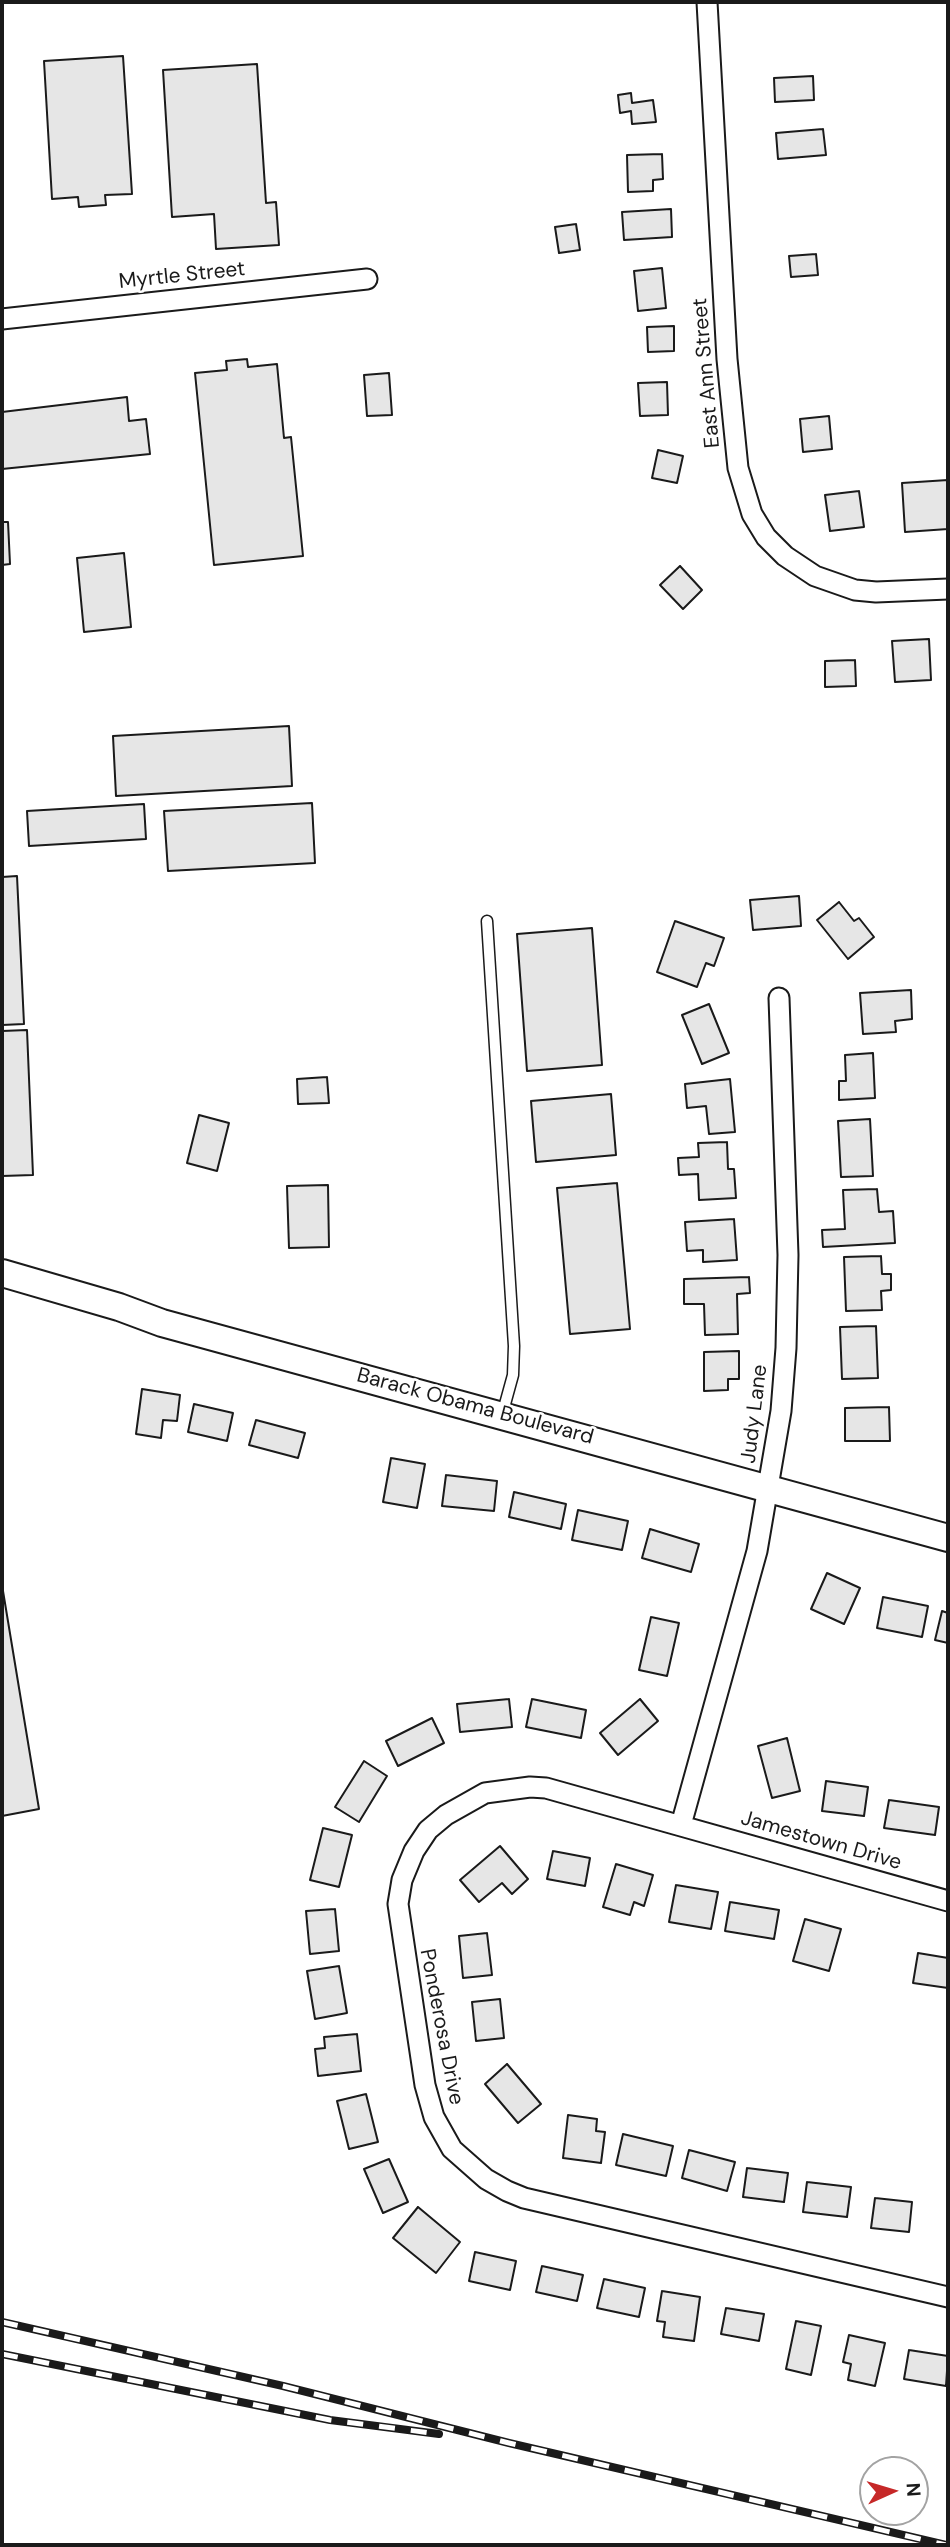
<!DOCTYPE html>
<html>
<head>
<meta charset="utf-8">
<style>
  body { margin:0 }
  #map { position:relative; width:950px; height:2547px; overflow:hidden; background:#fff; font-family:"DM Sans",sans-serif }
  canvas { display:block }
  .frame { position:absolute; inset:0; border:4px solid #1a1a1a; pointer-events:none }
  .north { position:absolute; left:859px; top:2456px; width:70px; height:70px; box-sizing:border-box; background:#fff; border:2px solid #a3a3a3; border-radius:50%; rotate:86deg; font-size:19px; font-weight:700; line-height:28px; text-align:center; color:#1a1a1a }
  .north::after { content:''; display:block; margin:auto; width:24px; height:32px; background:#c62828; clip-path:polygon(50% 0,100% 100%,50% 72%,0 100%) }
</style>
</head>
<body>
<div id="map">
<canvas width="950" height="2547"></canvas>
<div class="frame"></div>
<div class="north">N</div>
</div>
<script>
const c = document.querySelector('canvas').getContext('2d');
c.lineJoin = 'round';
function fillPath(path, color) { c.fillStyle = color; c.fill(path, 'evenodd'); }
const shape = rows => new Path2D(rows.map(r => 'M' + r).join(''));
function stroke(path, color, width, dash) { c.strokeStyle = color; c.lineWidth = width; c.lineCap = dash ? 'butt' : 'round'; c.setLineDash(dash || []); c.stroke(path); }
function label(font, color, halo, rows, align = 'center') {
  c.font = font + ' "DM Sans",sans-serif'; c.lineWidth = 5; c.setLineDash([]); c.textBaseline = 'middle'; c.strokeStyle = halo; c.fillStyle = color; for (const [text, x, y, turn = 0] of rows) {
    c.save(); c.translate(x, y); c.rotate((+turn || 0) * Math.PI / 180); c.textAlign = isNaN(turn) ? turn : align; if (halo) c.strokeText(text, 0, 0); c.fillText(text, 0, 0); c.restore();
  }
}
const building = shape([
  [123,56,132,194,105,195,106,205,79,207,78,197,52,199,44,61,123,56],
  [257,64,266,203,276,202,279,245,216,249,214,214,172,217,163,70,257,64],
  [813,76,814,100,775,102,774,78,813,76],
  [631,93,632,103,653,100,656,122,632,124,631,111,620,113,618,95,631,93],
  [823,129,826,155,778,159,776,133,823,129],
  [662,154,663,179,653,180,653,191,628,192,627,155,662,154],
  [671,209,672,237,624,240,622,212,671,209],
  [576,224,580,250,559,253,555,227,576,224],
  [816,254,818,275,791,277,789,256,816,254],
  [662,268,666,308,638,311,634,271,662,268],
  [674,326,674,351,648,352,647,327,674,326],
  [247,359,248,367,277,364,284,438,291,437,303,556,214,565,195,373,227,370,226,361,247,359],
  [389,373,392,415,367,416,364,375,389,373],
  [667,382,668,415,640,416,638,383,667,382],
  [127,397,129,421,146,419,150,454,2,469,2,412,127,397],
  [829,416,832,449,803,452,800,419,829,416],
  [658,450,683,456,677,483,652,478,658,450],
  [948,480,948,529,905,532,902,483,948,480],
  [859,491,864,527,830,531,825,495,859,491],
  [2,522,8,522,10,564,2,565,2,522],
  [124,553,131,627,84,632,77,558,124,553],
  [680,566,702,590,683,609,660,585,680,566],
  [929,639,931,680,895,682,892,641,929,639],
  [855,660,856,686,825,687,825,661,855,660],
  [289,726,292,786,116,796,113,736,289,726],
  [312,803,315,863,168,871,164,811,312,803],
  [144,804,146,839,29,846,27,811,144,804],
  [17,876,24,1024,2,1025,2,877,17,876],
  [799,896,801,926,753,930,750,900,799,896],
  [839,902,854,921,859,918,874,937,848,959,817,920,839,902],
  [675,921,724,938,714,966,706,963,697,987,657,972,675,921],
  [592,928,602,1065,527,1071,517,934,592,928],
  [911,990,912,1019,895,1021,896,1032,863,1034,860,993,911,990],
  [709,1004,729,1053,702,1064,682,1015,709,1004],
  [27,1030,33,1175,2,1176,2,1031,27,1030],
  [873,1053,875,1098,839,1100,839,1081,846,1081,845,1055,873,1053],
  [327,1077,329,1103,298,1104,297,1079,327,1077],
  [730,1079,735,1132,709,1134,706,1106,687,1108,685,1084,730,1079],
  [611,1094,616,1155,536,1162,531,1101,611,1094],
  [199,1115,229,1123,217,1171,187,1163,199,1115],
  [870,1119,873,1176,841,1177,838,1121,870,1119],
  [727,1142,728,1169,734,1169,736,1198,699,1200,698,1174,679,1175,678,1158,699,1157,698,1143,727,1142],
  [617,1183,630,1329,570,1334,557,1188,617,1183],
  [328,1185,329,1247,289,1248,287,1186,328,1185],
  [877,1189,879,1212,893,1211,895,1243,823,1247,822,1230,845,1229,843,1190,877,1189],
  [734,1219,737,1260,703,1262,703,1250,687,1251,685,1222,734,1219],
  [881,1256,882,1274,891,1274,891,1290,881,1291,882,1310,846,1311,844,1257,881,1256],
  [749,1277,750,1293,737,1294,738,1334,705,1335,704,1304,684,1304,684,1279,749,1277],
  [876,1326,878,1378,842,1379,840,1327,876,1326],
  [739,1351,739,1379,728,1379,728,1390,704,1391,704,1352,739,1351],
  [142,1389,180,1395,177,1421,163,1420,161,1438,136,1434,142,1389],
  [194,1404,233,1413,227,1441,188,1432,194,1404],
  [889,1407,890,1441,845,1441,845,1408,889,1407],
  [256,1420,305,1433,298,1458,249,1445,256,1420],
  [391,1458,425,1464,417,1508,383,1502,391,1458],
  [446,1475,497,1481,494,1511,442,1506,446,1475],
  [514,1492,566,1504,561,1529,509,1517,514,1492],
  [578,1510,628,1521,622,1550,572,1540,578,1510],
  [650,1529,699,1544,691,1572,642,1558,650,1529],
  [827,1573,860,1588,844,1624,811,1609,827,1573],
  [2,1585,39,1809,2,1816,2,1585],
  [883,1597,928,1606,922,1637,877,1628,883,1597],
  [942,1611,948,1613,948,1643,935,1640,942,1611],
  [651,1617,679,1623,667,1676,639,1670,651,1617],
  [509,1699,512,1727,460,1732,457,1704,509,1699],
  [532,1699,586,1710,581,1738,526,1727,532,1699],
  [640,1699,658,1721,618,1755,600,1733,640,1699],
  [432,1718,444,1743,398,1766,386,1741,432,1718],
  [787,1738,800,1791,772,1798,758,1746,787,1738],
  [364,1761,387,1776,359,1822,335,1807,364,1761],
  [826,1781,868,1787,864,1816,822,1811,826,1781],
  [889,1800,939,1807,935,1835,884,1828,889,1800],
  [323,1828,352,1835,339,1887,310,1880,323,1828],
  [500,1846,528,1879,512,1894,502,1883,479,1902,460,1880,500,1846],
  [553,1851,590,1858,585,1886,547,1879,553,1851],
  [616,1864,653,1875,644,1906,634,1902,630,1915,603,1907,616,1864],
  [676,1885,718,1892,711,1929,669,1922,676,1885],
  [730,1902,779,1910,774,1939,725,1931,730,1902],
  [335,1909,339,1951,310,1954,306,1911,335,1909],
  [805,1919,841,1929,829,1971,793,1961,805,1919],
  [487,1933,492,1975,463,1978,459,1936,487,1933],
  [918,1953,948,1958,948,1988,913,1983,918,1953],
  [339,1966,347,2013,315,2019,307,1971,339,1966],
  [500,1999,504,2038,476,2041,472,2002,500,1999],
  [357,2034,361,2071,318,2076,315,2049,325,2048,324,2037,357,2034],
  [507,2064,541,2104,518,2123,485,2084,507,2064],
  [366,2094,378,2142,349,2149,337,2101,366,2094],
  [568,2115,597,2119,596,2131,605,2132,601,2163,563,2158,568,2115],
  [623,2134,673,2146,666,2176,616,2165,623,2134],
  [689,2150,735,2162,727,2191,682,2178,689,2150],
  [389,2159,408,2202,383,2213,364,2169,389,2159],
  [747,2168,788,2173,784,2202,743,2197,747,2168],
  [807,2182,851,2187,847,2217,803,2212,807,2182],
  [875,2198,912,2202,909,2232,871,2228,875,2198],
  [418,2207,460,2242,436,2273,393,2238,418,2207],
  [475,2252,516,2261,510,2290,469,2281,475,2252],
  [542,2266,583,2275,577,2301,536,2292,542,2266],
  [604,2279,645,2288,639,2317,597,2308,604,2279],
  [662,2291,700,2297,694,2341,663,2337,665,2322,657,2321,662,2291],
  [726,2308,764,2314,759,2341,721,2334,726,2308],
  [796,2321,821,2326,811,2375,786,2369,796,2321],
  [849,2335,885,2343,875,2386,848,2380,851,2364,843,2362,849,2335],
  [909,2350,948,2356,946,2386,904,2379,909,2350]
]);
fillPath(building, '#e6e6e6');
stroke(building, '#1a1a1a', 2);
const lane = shape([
  [487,921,514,1346,513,1375,502,1415]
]);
const street = shape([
  [707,2,727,359,738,468,752,514,766,537,785,556,815,576,855,590,876,592,948,589],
  [2,319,367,279],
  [681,1825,757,1551,781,1411,786,1348,788,1255,779,998],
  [948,1901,546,1788,530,1787,485,1793,446,1815,428,1830,414,1851,402,1880,398,1904,425,2085,434,2117,452,2149,486,2179,507,2191,524,2198,948,2297]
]);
const secondary = shape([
  [2,1273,119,1307,162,1323,948,1538]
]);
stroke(lane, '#1a1a1a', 13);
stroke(street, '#1a1a1a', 23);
stroke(secondary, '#1a1a1a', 30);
stroke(lane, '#fff', 10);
stroke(street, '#fff', 19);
stroke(secondary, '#fff', 26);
const rail = shape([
  [2,2322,283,2386,509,2443,946,2545],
  [2,2354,330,2420,439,2434]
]);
stroke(rail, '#1a1a1a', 8);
stroke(rail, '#fff', 5, [16]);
label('21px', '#1a1a1a', '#fff', [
  ["Myrtle Street",182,276,-6],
  ["East Ann Street",707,373,-95],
  ["Barack Obama Boulevard",475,1407,15],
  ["Judy Lane",755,1414,-83],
  ["Jamestown Drive",821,1841,16],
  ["Ponderosa Drive",441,2027,79]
]);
</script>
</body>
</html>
